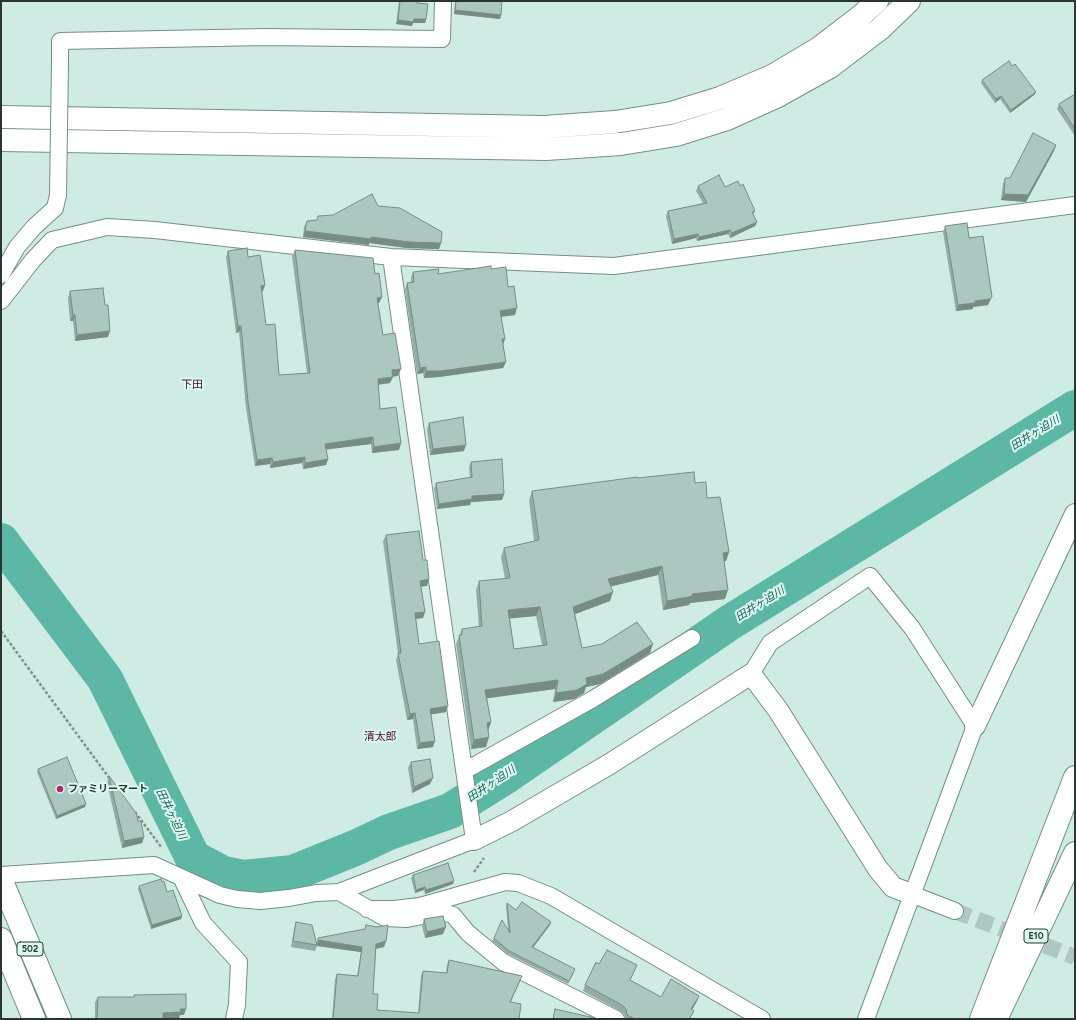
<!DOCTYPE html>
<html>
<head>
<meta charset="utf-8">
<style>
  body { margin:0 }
  #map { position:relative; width:1076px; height:1020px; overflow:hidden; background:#ceece4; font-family:Figtree,sans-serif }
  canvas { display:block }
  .frame { position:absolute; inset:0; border:2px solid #2b3633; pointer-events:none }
</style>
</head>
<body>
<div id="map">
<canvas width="1076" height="1020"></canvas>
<div class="frame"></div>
</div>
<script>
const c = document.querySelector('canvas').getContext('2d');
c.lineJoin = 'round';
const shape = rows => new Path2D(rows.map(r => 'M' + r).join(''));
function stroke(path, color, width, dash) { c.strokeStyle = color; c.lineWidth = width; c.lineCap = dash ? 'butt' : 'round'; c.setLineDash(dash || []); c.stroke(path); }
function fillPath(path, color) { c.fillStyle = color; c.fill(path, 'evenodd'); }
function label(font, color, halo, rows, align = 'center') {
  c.font = font + ' Figtree,"Noto Sans JP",sans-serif'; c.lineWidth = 4; c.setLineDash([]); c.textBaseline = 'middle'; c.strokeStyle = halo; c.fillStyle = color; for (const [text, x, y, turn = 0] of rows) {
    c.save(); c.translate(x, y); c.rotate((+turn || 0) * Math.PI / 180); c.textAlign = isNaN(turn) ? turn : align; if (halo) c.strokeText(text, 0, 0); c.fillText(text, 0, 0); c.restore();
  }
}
stroke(shape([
  [1,541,105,679,193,858,223,874,244,878,293,873,355,848,389,832,450,811,506,776,729,623,1075,408]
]), '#5cb8a4', 36);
stroke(shape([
  [955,911,1075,957]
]), '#adc8c1', 16, [16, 8]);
const minor = shape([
  [60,62,60,41,265,37,442,39,443,1],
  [1,275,17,247,34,227,55,208,58,195],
  [1,301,33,260,52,240,107,227,155,230,391,257,614,266,1075,205],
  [751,674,770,643,870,576,912,628,975,726,866,1019],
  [466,770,593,699,692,638],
  [1,875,154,865,220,895,237,899,260,901,289,898,316,893,339,892,474,840,391,257],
  [181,877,203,923,239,962,237,1005,234,1019],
  [339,892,385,918,407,919,443,912,453,915,468,933,503,962,616,1019],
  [911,894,955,911],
  [367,909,394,909,420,906,505,882,518,883,551,896,762,1019]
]);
const tertiary = shape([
  [975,726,1075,514],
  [474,840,512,821,608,765,751,674,778,710,878,869,893,887,911,894]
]);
const trunk = shape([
  [1,879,60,1019],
  [1,939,34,1019]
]);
const motorway = shape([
  [1,117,544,127,615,122,671,113,720,98,772,76,819,48,862,15,877,1],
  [1,140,546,149,621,144,676,135,727,119,778,96,830,67,880,29,909,1],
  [981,1019,1075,777],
  [996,1019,1075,853]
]);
stroke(minor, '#738f88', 18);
stroke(tertiary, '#738f88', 22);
stroke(trunk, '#738f88', 24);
stroke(motorway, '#738f88', 24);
stroke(shape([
  [1,631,110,779],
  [135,812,162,848],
  [474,872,484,858]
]), '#7e928d', 2.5, [3, 2]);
stroke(minor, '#fff', 16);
stroke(tertiary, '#fff', 20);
stroke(trunk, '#fff', 22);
stroke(motorway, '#fff', 22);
const minorBridge = shape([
  [58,195,60,62]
]);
stroke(minorBridge, '#738f88', 18, []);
stroke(minorBridge, '#fff', 16);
fillPath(shape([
  [399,1,417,1,417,3,426,19,425,23,413,23,412,26,396,24],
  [455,1,502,1,501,15,500,19,454,14],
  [1012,66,1036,92,1034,95,1010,113,1000,99,995,103,981,83,982,80],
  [1075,94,1075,136,1057,109,1059,104],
  [1056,145,1054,151,1026,202,1001,200,1003,184,1005,178,1010,178],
  [698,186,725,187,740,186,755,211,753,215,757,222,755,226,730,238,728,234,697,241,696,238,672,244,666,216,668,211,703,203,696,191],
  [378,206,441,243,439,249,407,248,369,243,369,245,303,237,304,227,307,221,317,220,333,215],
  [945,226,969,238,989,303,988,305,973,307,973,309,956,311,943,232],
  [295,250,375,274,382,297,379,303,378,303,383,335,398,376,393,376,390,383,378,385,380,409,401,443,399,450,372,453,371,444,326,449,328,459,326,465,303,469,302,463,270,468,270,464,255,466,246,408,239,332,236,333,226,257,228,251,248,257,265,285,263,291,261,292,266,325,279,375,307,373,292,256],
  [491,269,508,287,515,315,501,317,503,345,506,362,503,368,439,377,424,378,423,373,417,374,405,289,407,283,411,282,411,278,413,272,438,274],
  [70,291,105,305,108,337,75,341,73,321,70,321,68,298],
  [429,423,464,451,430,455,427,429],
  [471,462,504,494,502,500,471,502,470,505,437,509,434,489,436,483,470,478,469,467],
  [637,478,695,483,707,498,729,552,726,561,724,561,725,599,690,603,689,605,663,610,658,575,611,586,610,601,575,614,582,648,650,653,600,684,586,687,584,693,574,699,553,702,555,689,487,698,491,722,488,731,486,747,471,749,456,644,462,629,479,627,476,590,479,581,505,579,501,557,504,548,534,541,529,500,532,491],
  [536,616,542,645,514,649,510,618],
  [386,535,423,560,429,579,427,586,421,586,425,612,423,618,416,619,419,644,446,712,431,714,433,747,417,749,413,719,407,720,396,660,398,654,383,541],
  [411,762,430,784,412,793,408,768],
  [38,769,85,807,56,819,37,772],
  [109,776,138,821,144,837,142,843,122,848,107,783],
  [413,875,454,881,453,884,425,894,424,890,415,893,411,878],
  [162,882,182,916,181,919,151,929,138,889,139,886],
  [507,903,516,910,551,922,550,925,533,948,574,972,568,984,508,954,492,941,494,938,508,930,506,906],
  [424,919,443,934,425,938,422,926],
  [296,922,317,943,318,938,365,929,366,925,386,941,384,947,376,949,373,994,377,1010,418,1013,421,976,423,971,446,973,447,965,449,960,522,976,511,1002,519,1019,332,1019,335,979,337,974,357,976,361,952,317,946,315,951,291,947,294,929],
  [599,964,635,970,630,980,661,997,697,1001,692,1010,694,1011,690,1019,625,1019,624,1014,620,1011,583,991,585,985],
  [134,995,184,1015,180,1015,179,1018,163,1018,163,1019,95,1019,95,1002,98,997,134,997]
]), '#93aca5');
fillPath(shape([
  [455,10,501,15,500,19,454,14],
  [414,19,426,19,425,23,413,23,412,26,396,24,398,20],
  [1036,92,1034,95,1010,113,1011,110],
  [1001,96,1000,99,995,103,996,99],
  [1056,145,1054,151,1026,202,1001,200,1004,194],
  [757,222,755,226,730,238,732,233],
  [730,230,728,234,697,241,699,237],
  [305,231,441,243,439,249,407,248,369,243,369,245,303,237],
  [698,234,696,238,672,244,674,239],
  [265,285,263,291,258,292,261,286],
  [382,297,379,303,374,304,377,298],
  [992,297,988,305,973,307,973,309,956,311,958,305],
  [517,308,515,315,498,317,500,311],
  [73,315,75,315,73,321,70,321],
  [238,326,241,326,239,332,236,333],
  [110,331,108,337,75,341,77,335],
  [502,339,505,339,503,345],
  [506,362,503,368,439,377,424,378,426,371],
  [426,367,423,373,417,374,420,368],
  [401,369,398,376,390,377,392,370],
  [393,377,390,383,375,385,378,379],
  [373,437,371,444,323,450,325,444],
  [401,443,399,450,372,453,374,447],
  [466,445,464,451,430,455,433,449],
  [305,457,302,463,270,468,273,462],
  [272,458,270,464,255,466,257,460],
  [328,459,326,465,303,469,305,463],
  [504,494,502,500,471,502,470,505,437,509,439,504,472,496],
  [729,552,726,561,720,562,723,553],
  [662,566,658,575,605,588,608,579],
  [429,579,427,586,418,587,420,581],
  [728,590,725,599,690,603,689,605,663,610,667,601,692,594],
  [613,592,610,601,570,616,573,607],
  [540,607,536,616,505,619,508,610],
  [425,612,423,618,413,619,415,613],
  [653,644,650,653,600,684,586,687,584,693,574,699,553,702,556,693,586,678],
  [558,680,555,689,482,699,485,690],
  [448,706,446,712,428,715,430,709],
  [415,713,413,719,407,720,410,714],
  [491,722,488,731,487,723],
  [489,737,486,747,471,749,474,740],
  [435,741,433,747,417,749,420,743],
  [433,778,430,784,412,793,414,787],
  [86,804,85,807,56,819,57,816],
  [144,837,142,843,122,848,124,841],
  [454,881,453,884,425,894,426,890],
  [425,887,424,890,415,893,416,890],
  [182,916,181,919,151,929,152,925],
  [551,922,550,925,531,950,532,947],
  [446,927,443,934,425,938,427,932],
  [318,940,362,947,361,952,317,946],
  [386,941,384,947,374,949,376,944],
  [699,996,697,1001,689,1015,691,1009],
  [180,1009,186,1009,184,1015,180,1015,179,1018,161,1018,163,1013]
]), '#788c86');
const building = shape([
  [400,1,417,1,417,3,428,4,426,19,414,19,413,22,398,20,400,1],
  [456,1,502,1,501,15,455,10,456,1],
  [1009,61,1012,66,1015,64,1036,92,1011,110,1001,96,996,99,982,80,1009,61],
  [1075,94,1075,129,1059,104,1075,94],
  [1033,133,1056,145,1028,195,1004,194,1005,178,1010,178,1033,133],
  [719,175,725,187,738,181,740,186,743,184,755,211,752,212,757,222,732,233,730,230,699,237,698,234,674,239,668,211,707,203,698,186,719,175],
  [372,194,378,206,400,208,442,232,441,243,409,242,371,237,371,239,305,231,307,221,317,220,318,216,333,215,372,194],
  [967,223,969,238,983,236,992,297,990,299,975,301,975,303,958,305,945,226,967,223],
  [247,248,248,257,260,255,265,285,261,286,266,325,275,324,279,375,310,373,295,250,373,258,375,274,379,273,382,297,377,298,383,335,395,333,401,369,392,370,393,377,378,379,380,409,396,407,401,443,374,447,373,437,325,444,328,459,305,463,305,457,273,462,272,458,257,460,248,402,241,326,238,326,228,251,247,248],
  [491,266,491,269,506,267,508,287,514,286,517,308,500,311,505,339,502,339,506,362,441,371,426,371,426,367,420,368,407,283,414,282,413,272,439,269,438,274,491,266],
  [103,288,105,305,108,305,110,331,77,335,75,315,73,315,70,291,103,288],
  [463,417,466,445,433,449,429,423,463,417],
  [502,459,504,494,472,496,472,499,439,504,436,483,472,477,471,462,502,459],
  [694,472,695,483,706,482,707,498,720,497,729,552,723,553,728,590,692,594,693,596,667,601,662,566,608,579,613,592,573,607,582,648,602,644,637,622,653,644,603,674,586,678,587,684,577,690,556,693,558,680,485,690,491,722,487,723,489,737,474,740,459,635,462,635,462,629,482,626,479,581,510,578,504,548,539,540,532,491,637,477,637,478,694,472],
  [540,607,547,645,514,649,508,610,540,607],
  [419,531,423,560,427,560,429,579,420,581,425,612,415,613,419,644,439,641,448,706,430,709,435,741,420,743,415,713,410,714,398,653,401,653,386,535,419,531],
  [67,757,86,804,57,816,38,769,67,757],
  [430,759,433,778,414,787,411,762,430,759],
  [109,776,136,813,138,821,141,821,144,837,124,841,109,776],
  [448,863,454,881,426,890,425,887,416,890,413,875,448,863],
  [161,879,162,882,164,881,167,892,173,890,182,916,152,925,139,886,161,879],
  [522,902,551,922,532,947,575,969,569,981,509,951,494,938,502,920,510,933,507,903,516,910,522,902],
  [443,916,446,927,427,932,424,919,443,916],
  [296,922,312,925,317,945,293,941,296,922],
  [366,925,377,927,388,925,386,941,376,944,373,994,378,994,377,1010,419,1013,423,971,447,973,449,960,522,976,510,1002,521,1004,519,1019,333,1019,337,974,358,976,362,947,318,940,318,938,365,929,366,925],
  [607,950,637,965,630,980,661,997,671,979,699,996,691,1009,694,1011,689,1019,635,1019,627,1015,626,1009,622,1005,585,985,596,962,599,964,607,950],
  [186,994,186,1009,180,1009,181,1012,163,1013,163,1019,97,1019,98,997,134,997,134,995,186,994],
  [555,1009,599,1019,553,1019,555,1009]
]);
fillPath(building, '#abc8c0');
stroke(building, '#788c86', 1);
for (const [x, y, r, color] of [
  [60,789,4,"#b22868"]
]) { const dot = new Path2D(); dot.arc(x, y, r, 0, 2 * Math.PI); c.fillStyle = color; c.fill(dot); stroke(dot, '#dbf9f1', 1.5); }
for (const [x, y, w] of [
  [1036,936,24],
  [30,949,26]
]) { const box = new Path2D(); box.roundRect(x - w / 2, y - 7, w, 14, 3); c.fillStyle = '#dbf9f1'; c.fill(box); stroke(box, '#2b3633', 1); }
label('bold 9px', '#2b3633', null, [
  ["E10",1036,936],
  ["502",30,949]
]);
label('bold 10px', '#2b3633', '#dbf9f1', [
  ["ファミリーマート",68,789]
], 'left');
label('11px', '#4f0d2b', '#dbf9f1', [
  ["下田",192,385],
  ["清太郎",380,737]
]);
label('italic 11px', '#176154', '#dbf9f1', [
  ["田井ヶ迫川",1035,433,-32],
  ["田井ヶ迫川",760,604,-32],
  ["田井ヶ迫川",491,784,-34],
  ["田井ヶ迫川",171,814,64]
]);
</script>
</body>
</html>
